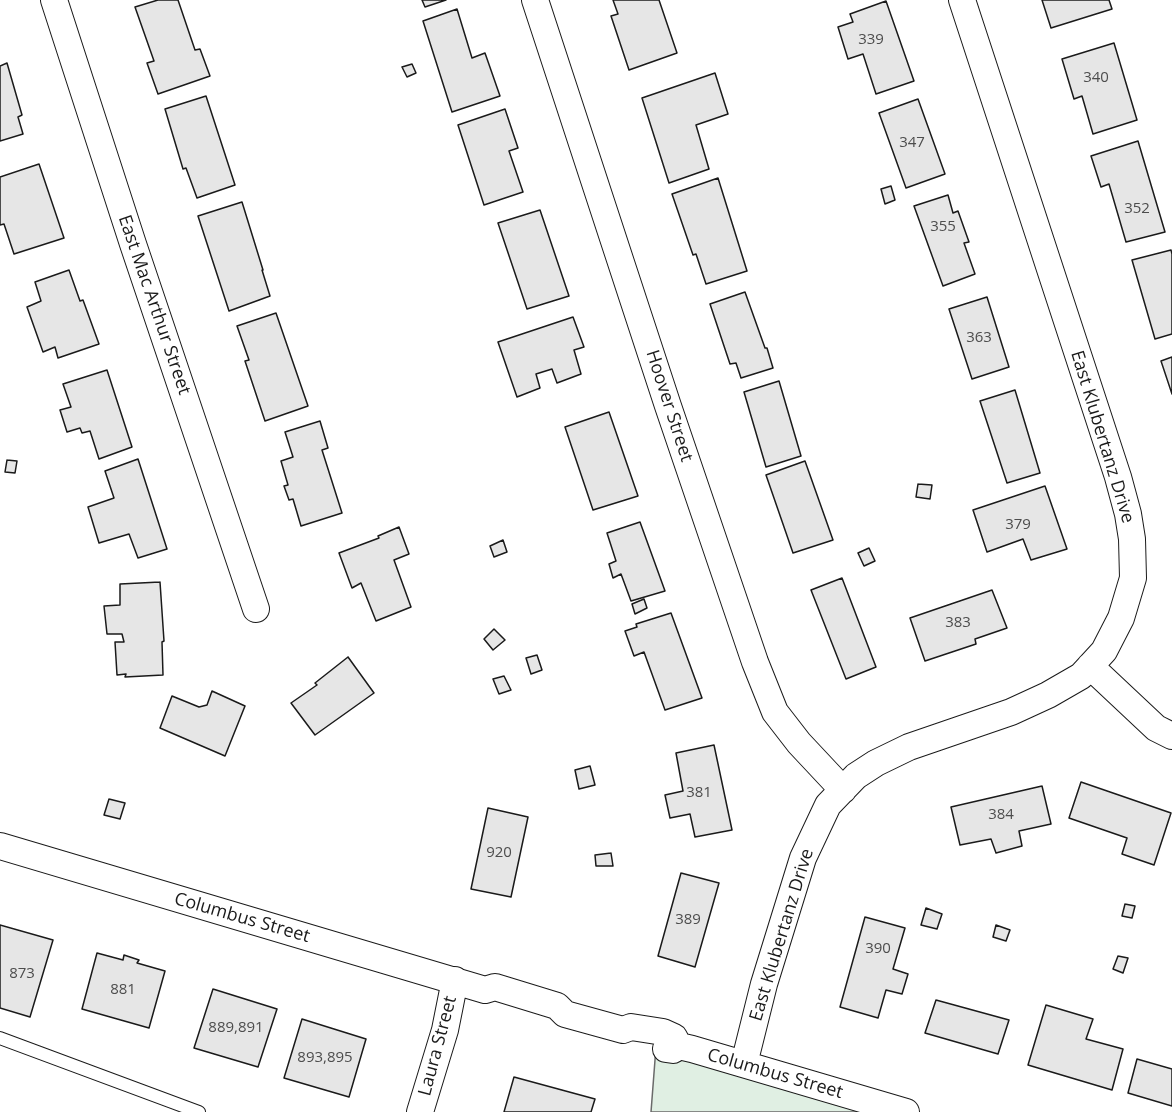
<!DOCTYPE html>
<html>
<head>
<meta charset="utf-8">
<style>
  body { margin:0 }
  canvas { display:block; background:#fff }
</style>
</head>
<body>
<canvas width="1172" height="1112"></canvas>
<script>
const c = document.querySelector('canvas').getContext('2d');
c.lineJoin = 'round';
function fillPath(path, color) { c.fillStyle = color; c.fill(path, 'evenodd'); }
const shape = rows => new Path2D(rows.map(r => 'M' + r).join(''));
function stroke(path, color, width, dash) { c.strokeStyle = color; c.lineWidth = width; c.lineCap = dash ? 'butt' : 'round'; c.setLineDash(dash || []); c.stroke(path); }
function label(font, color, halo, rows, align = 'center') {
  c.font = font + ' "Open Sans",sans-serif'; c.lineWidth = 4.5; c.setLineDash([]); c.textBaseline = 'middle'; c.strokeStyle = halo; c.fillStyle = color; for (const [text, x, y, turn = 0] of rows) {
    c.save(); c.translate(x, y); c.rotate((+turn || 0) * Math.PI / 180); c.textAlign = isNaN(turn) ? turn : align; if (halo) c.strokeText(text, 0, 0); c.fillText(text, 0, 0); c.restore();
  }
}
const green = shape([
  [656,1047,906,1112,651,1112,656,1047]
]);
fillPath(green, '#e0efe3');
stroke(green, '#6a6a6a', 1.5);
const building = shape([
  [158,0,178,0,195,50,200,49,210,76,158,94,147,63,154,61,135,7,158,0],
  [422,0,446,0,425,7,422,0],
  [613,0,659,0,677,53,629,70,611,16,618,14,613,0],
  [1042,0,1109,0,1112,9,1051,28,1042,0],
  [886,1,914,81,876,94,863,54,848,59,838,27,853,22,850,14,886,1],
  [457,9,472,58,485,53,500,96,452,112,423,21,457,9],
  [1114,43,1137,120,1093,134,1082,96,1074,99,1062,59,1114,43],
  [7,63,22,115,18,117,23,134,0,141,0,66,7,63],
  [412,64,416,73,407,77,402,67,412,64],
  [715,73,728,114,696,125,709,169,669,183,642,98,715,73],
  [206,96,235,185,197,198,186,168,183,169,165,109,206,96],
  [918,99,945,174,906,188,879,113,918,99],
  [505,109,518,148,509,151,523,192,484,205,458,125,505,109],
  [1138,141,1165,232,1126,242,1109,184,1101,187,1091,156,1138,141],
  [39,164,64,238,14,254,4,224,0,225,0,177,39,164],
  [718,178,747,271,706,284,696,254,693,255,672,194,718,178],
  [891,186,895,200,885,204,881,189,891,186],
  [948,195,953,213,958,211,969,242,964,243,975,274,943,286,914,206,948,195],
  [242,202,263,270,262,270,270,296,229,311,198,216,242,202],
  [540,210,569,296,527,309,498,223,540,210],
  [1171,250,1172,254,1172,334,1155,339,1132,260,1171,250],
  [69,270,80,301,83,300,99,344,58,358,55,347,43,352,27,307,41,301,35,282,69,270],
  [745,292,765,348,767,348,773,368,741,378,736,363,730,364,710,304,745,292],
  [987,297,1009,367,972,379,949,309,987,297],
  [276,313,308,406,265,421,245,361,249,360,237,326,276,313],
  [573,317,584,347,574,350,581,374,557,383,552,369,536,374,540,388,517,397,498,342,573,317],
  [1172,357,1172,394,1161,361,1172,357],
  [107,370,132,447,99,459,90,431,82,433,80,428,67,432,60,410,71,407,63,384,107,370],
  [779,381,801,456,766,467,744,392,779,381],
  [1015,390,1040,473,1007,483,980,401,1015,390],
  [609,412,638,496,593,510,565,427,609,412],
  [320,421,328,448,322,450,342,513,301,526,293,499,289,500,284,486,288,485,281,461,293,457,285,432,320,421],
  [138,459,167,549,138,558,129,534,99,543,88,507,114,498,105,471,138,459],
  [7,460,17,461,15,473,5,472,7,460],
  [805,461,833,540,793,553,766,475,805,461],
  [918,484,932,485,930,499,916,497,918,484],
  [1045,486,1067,549,1031,560,1023,539,987,552,973,510,1045,486],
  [640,522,665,591,631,601,621,574,613,578,609,564,616,561,607,533,640,522],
  [399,527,409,554,394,560,411,607,376,621,361,583,352,588,339,553,379,538,378,536,399,527],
  [503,540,507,552,494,557,490,546,503,540],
  [869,548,875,561,864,566,858,553,869,548],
  [842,578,876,667,846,679,811,590,842,578],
  [160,582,164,641,162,642,163,675,125,677,126,674,117,675,115,642,124,642,122,634,107,634,104,606,120,605,120,584,160,582],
  [992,590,1007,628,975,639,976,644,925,661,910,618,992,590],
  [644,599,647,608,635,614,632,604,644,599],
  [671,613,702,698,665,710,644,652,634,656,625,631,637,627,636,624,671,613],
  [494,629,505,640,493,650,484,639,494,629],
  [537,655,542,670,531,674,526,658,537,655],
  [348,657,374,693,315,735,291,703,317,685,315,683,348,657],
  [504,676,511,690,499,694,493,679,504,676],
  [212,691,245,706,225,756,160,728,172,696,199,707,207,705,212,691],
  [714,745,732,830,695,837,690,814,670,818,665,795,683,791,676,753,714,745],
  [590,766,595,785,579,789,575,770,590,766],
  [1081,782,1171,813,1154,865,1122,854,1127,838,1069,818,1081,782],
  [1042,786,1051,824,1019,831,1022,846,996,853,991,839,960,845,951,807,1042,786],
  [109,799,125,803,120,819,104,815,109,799],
  [488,808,528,817,511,897,471,889,488,808],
  [611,853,613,866,596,866,595,855,611,853],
  [681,873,719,883,695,967,658,956,681,873],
  [1125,904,1135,906,1132,918,1122,916,1125,904],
  [926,908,942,914,937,929,921,925,926,908],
  [865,917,905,928,893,969,908,974,902,994,886,990,878,1018,840,1007,865,917],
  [0,925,53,940,30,1017,0,1008,0,925],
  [996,925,1010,930,1006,941,993,937,996,925],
  [97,953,123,960,124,955,139,960,137,963,165,971,149,1028,82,1009,97,953],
  [1118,956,1128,958,1123,973,1113,969,1118,956],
  [213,989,277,1009,258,1067,194,1048,213,989],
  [936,1000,1009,1020,998,1054,925,1033,936,1000],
  [1046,1005,1093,1019,1086,1039,1123,1049,1112,1090,1028,1065,1046,1005],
  [302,1019,366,1039,349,1097,284,1078,302,1019],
  [1137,1059,1172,1069,1172,1106,1128,1093,1137,1059],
  [514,1077,595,1099,591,1112,504,1112,514,1077]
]);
fillPath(building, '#e6e6e6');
stroke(building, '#1a1a1a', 1.5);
const lane = shape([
  [0,1038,199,1112]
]);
const street = shape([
  [54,0,133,244,256,609],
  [535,0,668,406,755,662,775,712,799,743,843,790],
  [1090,666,1156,728,1172,736],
  [0,846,485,990,495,987,557,1006,565,1014,623,1030,631,1027,663,1032,674,1037,679,1046],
  [666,1049,673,1050,679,1046,692,1049,906,1112],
  [744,1064,764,984,803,858,828,805,856,776,876,763,909,747,1011,712,1048,695,1081,676,1104,651,1121,618,1133,578,1132,539,1128,514,1118,477,962,0],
  [420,1112,445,1030,455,980]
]);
stroke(lane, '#1a1a1a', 14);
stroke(street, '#1a1a1a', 28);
stroke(lane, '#fff', 12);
stroke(street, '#fff', 26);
label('15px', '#4d4d4d', null, [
  ["339",871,40],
  ["340",1096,78],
  ["347",912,143],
  ["352",1137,209],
  ["355",943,227],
  ["363",979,338],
  ["379",1018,525],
  ["383",958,623],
  ["381",699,793],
  ["384",1001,815],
  ["920",499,853],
  ["389",688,920],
  ["390",878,949],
  ["873",22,974],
  ["881",123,990],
  ["889,891",236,1028],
  ["893,895",325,1058]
]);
label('18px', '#1a1a1a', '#fff', [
  ["East Mac Arthur Street",154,305,71],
  ["Hoover Street",669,406,72],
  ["East Klubertanz Drive",1102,437,73],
  ["Columbus Street",242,918,16],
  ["East Klubertanz Drive",782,935,-73],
  ["Laura Street",438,1046,-75],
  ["Columbus Street",775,1074,16]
]);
</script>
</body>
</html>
